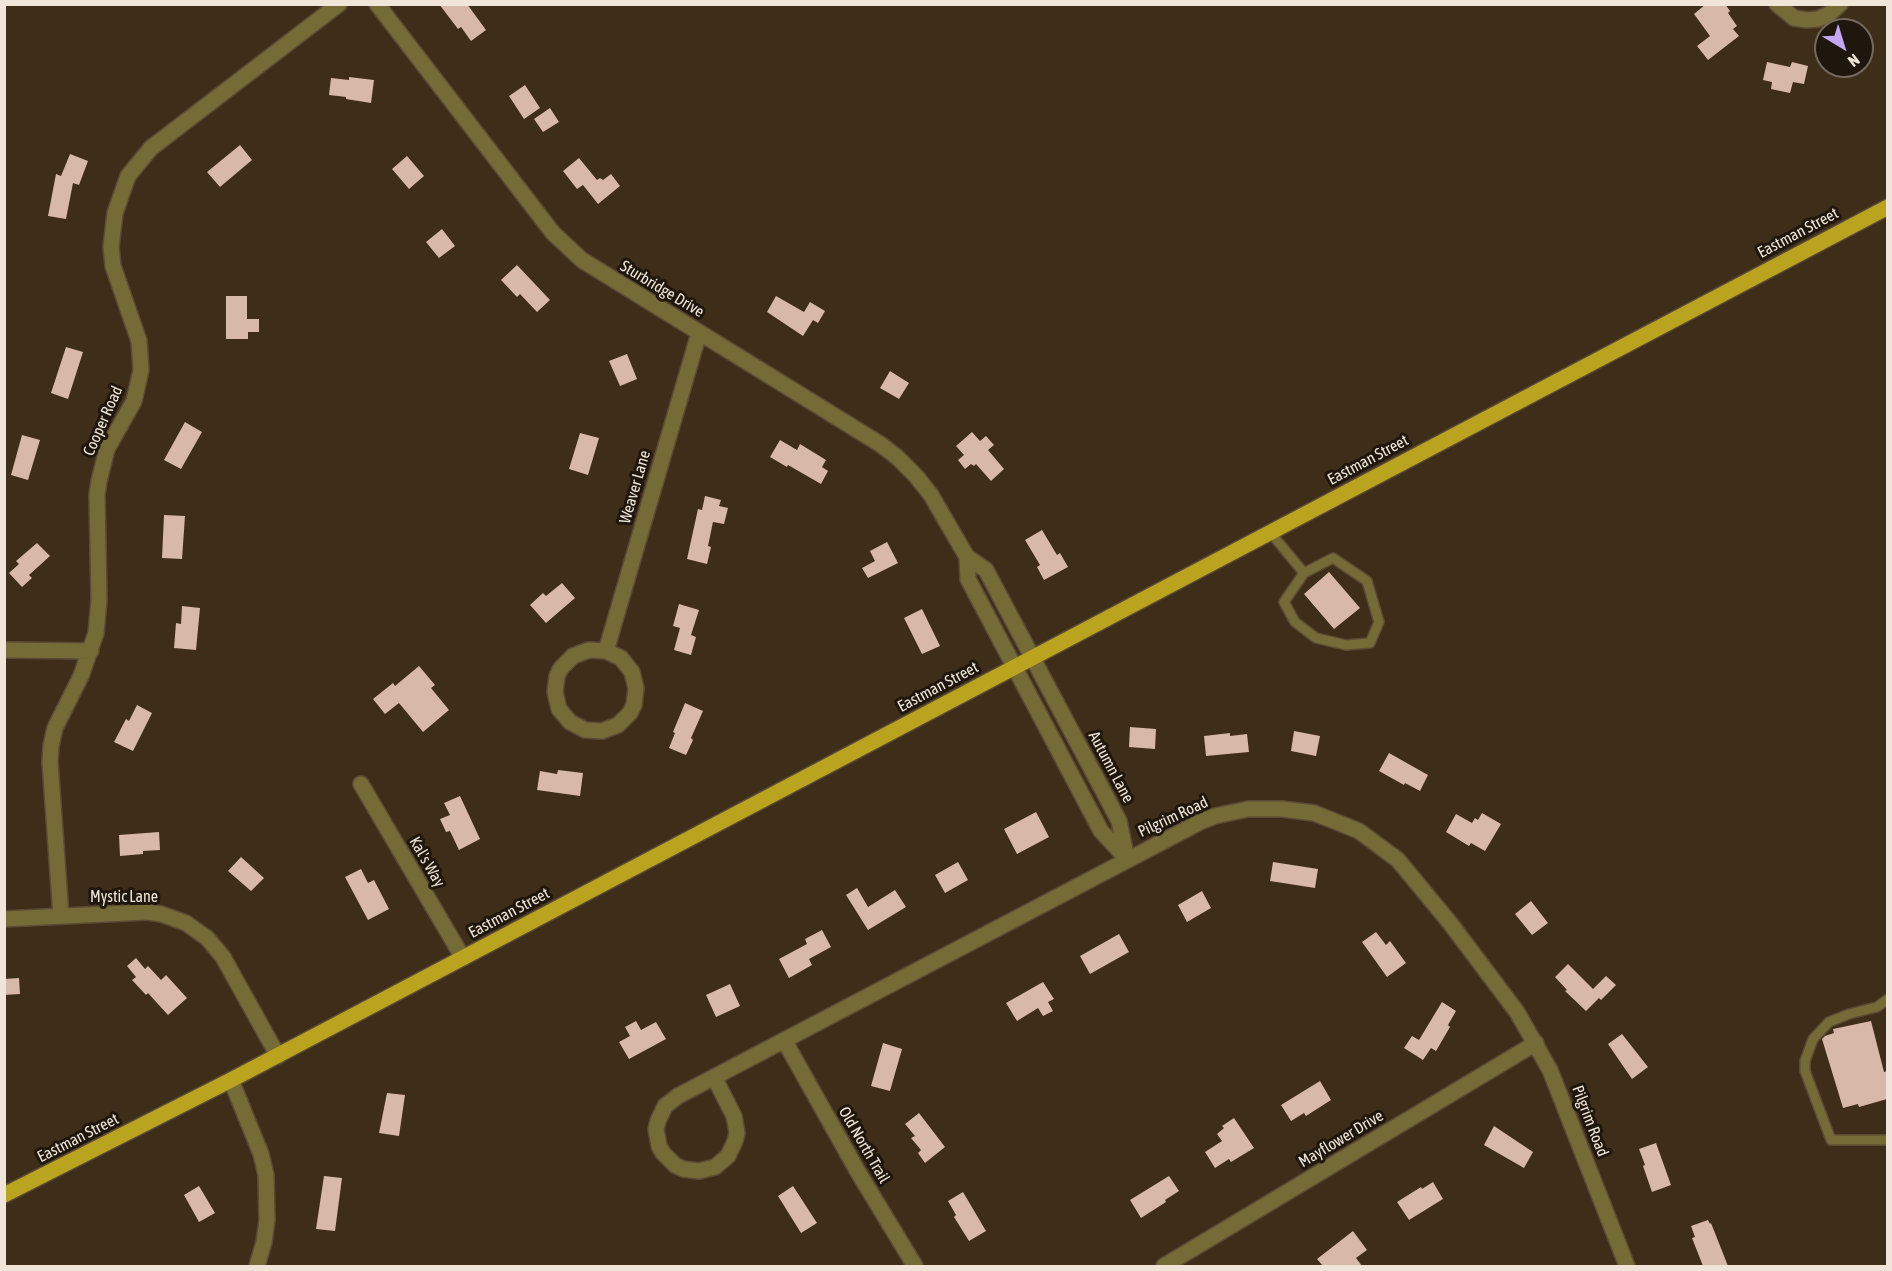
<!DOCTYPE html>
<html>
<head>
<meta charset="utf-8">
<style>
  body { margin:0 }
  #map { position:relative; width:1892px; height:1271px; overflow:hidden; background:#3e2d18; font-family:"Asap Condensed",sans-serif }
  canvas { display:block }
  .frame { position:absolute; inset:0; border:6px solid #f0e5d8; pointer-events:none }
  .north { position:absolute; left:1814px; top:18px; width:60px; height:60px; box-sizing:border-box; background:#1f170e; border:2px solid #73695f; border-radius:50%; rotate:142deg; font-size:16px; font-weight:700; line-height:24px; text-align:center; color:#f0e5d8 }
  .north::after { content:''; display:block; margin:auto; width:21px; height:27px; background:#c3a7f2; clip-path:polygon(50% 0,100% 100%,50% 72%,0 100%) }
</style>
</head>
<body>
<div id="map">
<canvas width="1892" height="1271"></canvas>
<div class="frame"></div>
<div class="north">N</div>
</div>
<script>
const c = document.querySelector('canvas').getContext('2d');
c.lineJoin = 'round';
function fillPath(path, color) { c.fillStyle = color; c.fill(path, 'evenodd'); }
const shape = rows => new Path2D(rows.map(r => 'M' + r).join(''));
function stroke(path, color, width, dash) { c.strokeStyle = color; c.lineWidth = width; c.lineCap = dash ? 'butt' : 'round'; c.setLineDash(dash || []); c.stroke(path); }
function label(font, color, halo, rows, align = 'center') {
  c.font = font + ' "Asap Condensed",sans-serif'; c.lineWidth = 6; c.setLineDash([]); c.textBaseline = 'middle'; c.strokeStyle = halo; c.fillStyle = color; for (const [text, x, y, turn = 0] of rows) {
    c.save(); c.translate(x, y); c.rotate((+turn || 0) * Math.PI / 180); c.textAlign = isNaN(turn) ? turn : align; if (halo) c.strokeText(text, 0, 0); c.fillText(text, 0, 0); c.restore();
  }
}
fillPath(shape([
  [439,4,467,4,486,30,471,41,461,27,458,29],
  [1706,4,1725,4,1730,11,1728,13,1737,26,1733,29,1739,36,1708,60,1697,46,1710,36,1694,14],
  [1767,62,1790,67,1792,62,1808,66,1804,84,1793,82,1790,93,1771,89,1772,82,1763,80],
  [349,77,374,80,371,103,346,99,346,97,329,95,331,78,349,80],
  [525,85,540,108,524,119,509,96],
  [550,108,559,122,543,132,534,119],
  [240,145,252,160,220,187,207,172],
  [70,154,88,161,79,185,73,183,66,219,48,216,56,174,61,176],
  [407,156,424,176,409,189,392,169],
  [579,158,597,180,600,178,603,180,611,174,620,186,598,204,583,185,577,189,563,171],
  [442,229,455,246,439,258,426,242],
  [517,265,550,300,537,312,520,294,517,297,501,280],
  [226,296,247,296,247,319,259,319,259,332,248,332,248,339,226,339],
  [776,296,804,312,810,302,825,311,818,323,813,320,803,336,767,312],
  [66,347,83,352,68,399,51,393],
  [627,354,637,379,620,386,609,361],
  [890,371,909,383,899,399,880,388],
  [185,422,202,432,181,469,164,460],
  [972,432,980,441,986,436,994,445,988,450,1004,469,991,481,976,464,974,466,971,464,965,469,958,460,964,455,956,446],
  [580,433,599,438,588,475,569,469],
  [22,435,40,440,28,480,11,475],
  [780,440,797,450,800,444,826,460,822,467,828,471,821,484,788,465,787,467,770,457],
  [705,496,721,500,719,506,728,508,724,524,713,522,708,546,711,547,707,564,687,559,698,509,702,510],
  [164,515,185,516,182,559,162,558],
  [1042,530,1057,555,1060,553,1068,567,1044,580,1037,567,1040,565,1025,540],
  [887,542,898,563,868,578,862,568,875,561,870,551],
  [37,543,50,556,29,575,32,578,22,587,9,573,19,564,16,561],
  [1329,572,1360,608,1334,629,1304,594],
  [562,583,575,598,546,623,530,605,543,593,546,596],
  [679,604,699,610,691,635,696,637,691,655,674,650,680,628,673,626],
  [182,606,200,608,196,650,174,648,176,623,181,624],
  [922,609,940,646,922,654,904,618],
  [419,666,435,685,431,688,449,710,423,732,399,703,385,714,373,699,393,683,395,686],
  [685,703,703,711,691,738,693,740,686,755,669,748,675,733,673,732],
  [137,705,152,713,133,751,114,742,126,719,129,721],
  [1130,727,1156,729,1155,749,1129,747],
  [1294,731,1320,736,1316,756,1291,751],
  [1230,733,1230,736,1247,734,1249,752,1206,756,1204,736],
  [1389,753,1428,775,1420,791,1405,783,1404,785,1379,771],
  [558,770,583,773,580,796,537,790,540,771,557,774],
  [460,796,480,839,459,850,450,831,446,832,440,819,450,815,444,803],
  [1036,812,1049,837,1017,854,1004,829],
  [1482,813,1501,824,1485,851,1471,843,1469,846,1446,832,1456,814,1472,823,1475,818,1478,820],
  [159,832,160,850,143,851,143,854,120,856,119,835],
  [241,857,264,878,251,891,228,871],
  [958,862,968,880,945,893,935,875],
  [1273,862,1318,869,1315,888,1270,881],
  [361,869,368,883,374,880,389,909,368,920,345,877],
  [857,888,868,907,895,890,906,907,868,930,846,895],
  [1202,891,1211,908,1187,922,1178,905],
  [1531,901,1548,923,1532,935,1515,914],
  [822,930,831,947,809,959,812,965,789,978,779,959,807,944,805,939],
  [1376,932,1386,945,1390,941,1406,963,1387,977,1362,942],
  [1119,934,1129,952,1090,974,1080,956],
  [136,958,145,969,148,966,161,980,166,975,187,998,168,1015,148,993,146,995,132,980,136,977,127,966],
  [1568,964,1593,989,1606,976,1616,985,1601,1000,1599,998,1586,1011,1565,991,1567,990,1555,977],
  [19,978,20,994,4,995,4,979],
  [1043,982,1054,999,1048,1002,1053,1011,1043,1016,1038,1008,1017,1021,1006,1003],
  [730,984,740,1006,716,1017,706,995],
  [1442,1002,1456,1011,1448,1025,1450,1027,1436,1051,1431,1048,1423,1060,1404,1048,1412,1036,1419,1040],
  [636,1021,641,1030,656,1022,666,1039,629,1059,619,1042,630,1036,625,1027],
  [1871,1021,1884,1072,1887,1071,1887,1099,1859,1107,1858,1104,1843,1108,1822,1039,1825,1036,1834,1033,1833,1029],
  [1622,1034,1648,1067,1632,1079,1608,1044],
  [883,1043,902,1049,890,1091,871,1086],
  [1320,1081,1331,1100,1306,1116,1304,1113,1291,1121,1281,1105],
  [387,1093,405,1095,399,1136,379,1133],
  [919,1113,945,1147,925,1163,918,1153,921,1150,911,1138,915,1136,905,1124],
  [1234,1118,1254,1148,1231,1162,1229,1159,1215,1168,1205,1152,1222,1141,1217,1134,1224,1128,1222,1126],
  [1494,1126,1533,1152,1524,1168,1484,1145],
  [1656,1143,1671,1185,1652,1192,1643,1166,1645,1165,1639,1149],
  [324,1176,342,1178,335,1231,316,1229],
  [1169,1176,1179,1191,1165,1200,1166,1202,1141,1218,1130,1200],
  [1433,1182,1443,1199,1409,1220,1397,1202,1421,1187,1422,1189],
  [199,1186,215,1213,199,1222,184,1195],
  [793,1186,817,1223,801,1233,778,1196],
  [963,1192,986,1231,969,1241,954,1217,956,1215,948,1201],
  [1708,1220,1710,1224,1711,1223,1728,1266,1703,1266,1692,1238,1695,1237,1691,1226],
  [1353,1231,1367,1250,1356,1258,1362,1266,1323,1266,1317,1259]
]), '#d8b8a9');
const service = shape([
  [1270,532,1304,573,1333,558,1367,581,1379,622,1370,643,1346,645,1316,638,1295,622,1284,602,1304,573],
  [1888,999,1877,1007,1849,1014,1829,1022,1813,1039,1805,1061,1805,1071,1831,1140,1888,1140]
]);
const minor = shape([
  [377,4,553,233,582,260,880,444,897,457,916,476,931,495,967,557,986,570,1119,821,1127,859],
  [1777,4,1794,18,1807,20,1818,19,1829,14,1840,4],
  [967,557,968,579,996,632,1101,831,1127,859],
  [4,650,91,651],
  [606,651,589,650,573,656,561,668,557,676,555,692,559,709,570,722,585,730,602,731,618,725,630,713,634,705,636,688,632,672,621,658,606,651,699,333],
  [361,784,463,958],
  [61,916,50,762,51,746,55,728,81,676,96,633,99,600,97,495,99,481,107,449,134,401,141,370,139,341,113,266,111,247,115,213,128,176,151,148,339,4],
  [4,919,147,912,161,914,186,923,207,938,223,957,278,1056],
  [784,1040,858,1172,915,1266],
  [714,1077,734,1116,737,1133,735,1141,728,1156,715,1167,699,1171,683,1169,675,1165,663,1153,659,1146,656,1129,658,1121,665,1106,678,1096,1200,822,1215,816,1248,809,1282,809,1314,813,1359,831,1398,860,1450,923,1517,1012,1550,1070,1627,1266],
  [231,1080,261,1154,266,1175,267,1220,264,1242,257,1266],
  [1164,1266,1536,1043]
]);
const primary = shape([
  [4,1195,231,1080,1888,207]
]);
stroke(service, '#5a4a37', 12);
stroke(minor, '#5a4a37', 18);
stroke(primary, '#5a4a37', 18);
stroke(service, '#756b36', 9);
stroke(minor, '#756b36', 15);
stroke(primary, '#b9a31f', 15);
label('16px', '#f0e5d8', '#1f170e', [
  ["Eastman Street",1798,233,-28],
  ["Sturbridge Drive",662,289,31],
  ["Cooper Road",103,421,-66],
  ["Eastman Street",1368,460,-28],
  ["Weaver Lane",635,487,-74],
  ["Eastman Street",938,687,-28],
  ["Autumn Lane",1111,767,62],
  ["Pilgrim Road",1173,817,-25],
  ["Kal's Way",427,862,60],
  ["Mystic Lane",124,897],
  ["Eastman Street",509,913,-28],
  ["Pilgrim Road",1590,1121,69],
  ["Eastman Street",78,1138,-27],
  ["Mayflower Drive",1341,1139,-31],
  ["Old North Trail",864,1145,60]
]);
</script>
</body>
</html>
